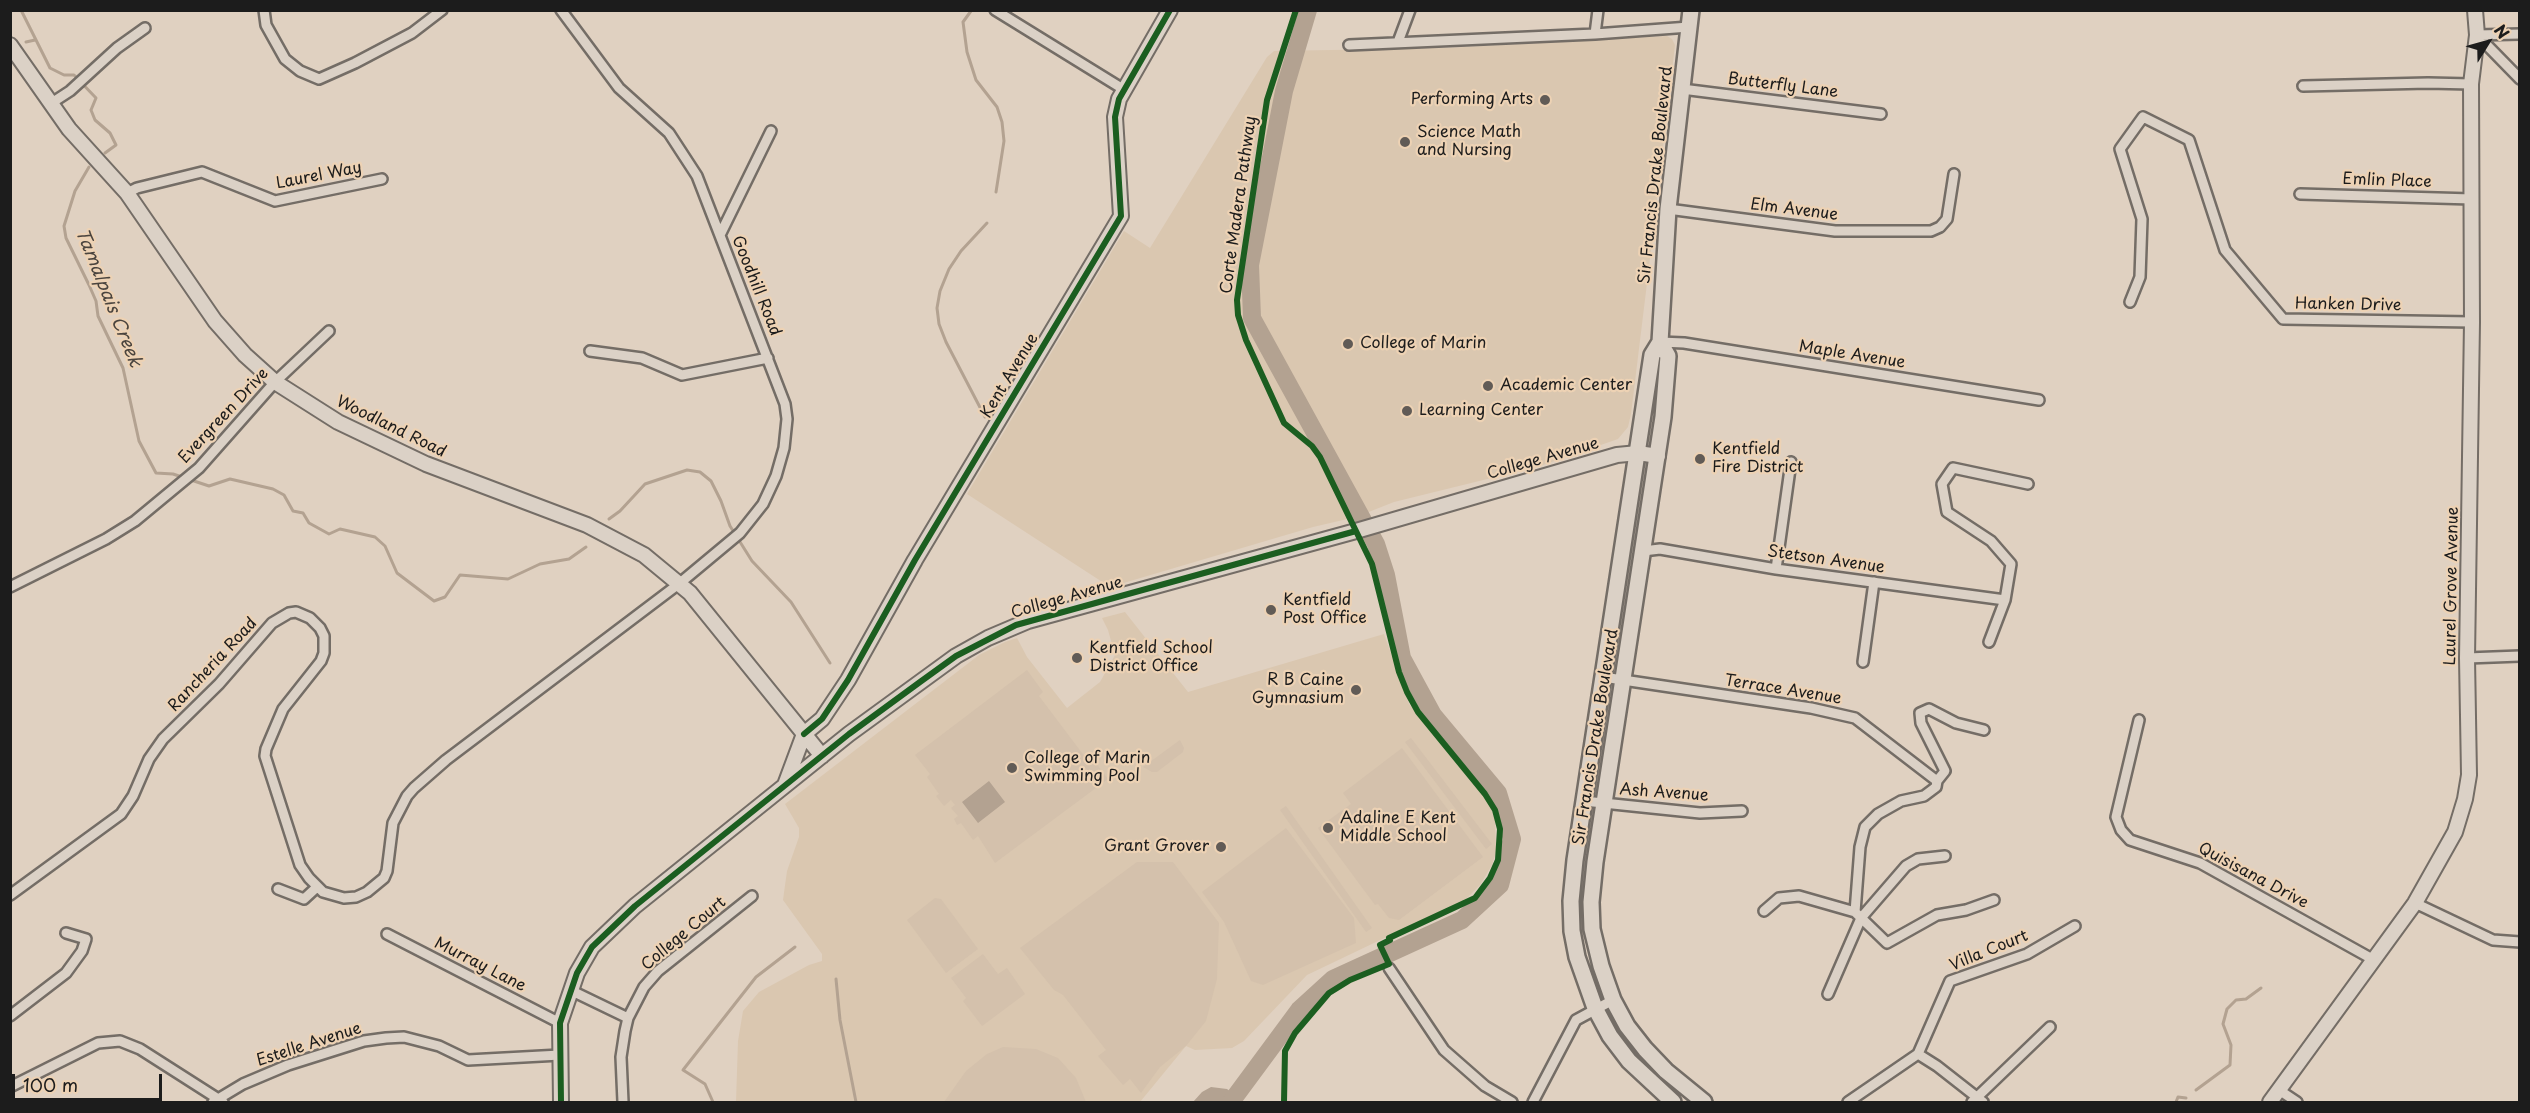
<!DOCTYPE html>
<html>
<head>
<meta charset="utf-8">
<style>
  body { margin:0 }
  #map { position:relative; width:2530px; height:1113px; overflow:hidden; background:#e0d1c1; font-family:"Playpen Sans",sans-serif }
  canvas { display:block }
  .frame { position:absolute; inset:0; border:12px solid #1c1c1c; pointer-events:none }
  .north { position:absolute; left:2458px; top:12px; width:60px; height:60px; -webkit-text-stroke:4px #edd2b4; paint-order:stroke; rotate:53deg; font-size:16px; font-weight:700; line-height:24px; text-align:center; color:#1c1c1c }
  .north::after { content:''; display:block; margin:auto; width:21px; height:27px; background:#1c1c1c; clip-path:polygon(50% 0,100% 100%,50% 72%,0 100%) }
  .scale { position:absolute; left:12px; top:1074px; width:150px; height:27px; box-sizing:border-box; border:3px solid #1c1c1c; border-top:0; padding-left:8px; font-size:18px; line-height:21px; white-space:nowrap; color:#1c1c1c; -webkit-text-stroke:4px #edd2b4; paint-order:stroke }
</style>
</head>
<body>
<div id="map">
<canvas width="2530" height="1113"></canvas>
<div class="frame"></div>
<div class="north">N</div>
<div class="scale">100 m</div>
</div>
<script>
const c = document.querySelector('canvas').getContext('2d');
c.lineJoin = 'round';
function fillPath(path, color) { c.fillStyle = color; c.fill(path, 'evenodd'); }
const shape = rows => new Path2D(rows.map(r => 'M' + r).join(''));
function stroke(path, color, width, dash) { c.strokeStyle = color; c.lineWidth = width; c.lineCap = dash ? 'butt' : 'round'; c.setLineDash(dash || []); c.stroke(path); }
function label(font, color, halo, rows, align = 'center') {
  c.font = font + ' "Playpen Sans",sans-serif'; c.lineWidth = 4.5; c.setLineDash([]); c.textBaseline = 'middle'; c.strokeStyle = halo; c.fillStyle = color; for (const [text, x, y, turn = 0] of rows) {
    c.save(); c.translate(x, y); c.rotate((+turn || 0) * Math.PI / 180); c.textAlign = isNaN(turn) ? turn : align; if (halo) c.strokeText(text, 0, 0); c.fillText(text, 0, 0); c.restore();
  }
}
fillPath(shape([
  [1667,36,1672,39,1675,45,1648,275,1631,414,1628,427,1618,439,1540,466,1394,502,1356,517,1313,527,1110,587,967,494,1124,231,1150,248,1267,57,1274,51,1447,48],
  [1125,612,1188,692,1384,634,1409,704,1477,786,1489,803,1495,819,1496,852,1492,865,1480,885,1466,899,1307,975,1244,1041,1232,1048,1195,1050,1186,1046,1140,1102,736,1102,738,1041,743,1011,759,992,809,965,822,961,822,954,783,900,787,871,799,837,799,828,785,804,979,655,1005,642,1017,638,1027,657,1067,708,1100,682,1115,655,1108,630,1102,618]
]), '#dac7b0');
fillPath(shape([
  [1027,670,1043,692,1039,696,1088,761,1092,758,1108,779,995,863,978,836,973,840,961,823,957,825,954,819,958,816,951,808,955,805,951,800,944,806,936,796,939,794,927,777,930,774,915,755],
  [1411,738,1492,844,1486,849,1405,742],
  [1180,740,1184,748,1183,752,1157,772,1152,772,1143,767],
  [1402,748,1483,857,1399,920,1389,918,1378,904,1375,905,1318,828,1351,804,1343,793],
  [1286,806,1372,928,1366,932,1280,810],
  [1286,828,1354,918,1356,943,1263,985,1251,981,1224,922,1202,892],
  [1137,862,1173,862,1219,923,1217,979,1206,1021,1186,1046,1160,1067,1141,1093,1130,1079,1123,1085,1098,1056,1106,1050,1063,995,1054,990,1020,948],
  [935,898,941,899,978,949,946,973,907,920],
  [983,954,998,974,1007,968,1025,994,982,1026,963,1001,966,998,951,978],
  [1003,1047,1036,1049,1058,1058,1076,1078,1086,1102,944,1102,966,1071,987,1054]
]), '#d4c1ac');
fillPath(shape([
  [989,781,1005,802,978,823,962,802],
  [1211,1087,1227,1089,1244,1102,1193,1102,1202,1092]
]), '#b3a291');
stroke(shape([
  [21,10,50,68,64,75,74,75,96,98,91,110,95,120,110,133,116,145,105,153],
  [971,11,963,22,967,52,976,80,997,107,1002,122,1004,141,996,192],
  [26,42,35,40],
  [89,167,75,191,64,226,66,238,89,285,96,301,98,316,123,368,139,441,156,473,173,474,209,486,230,479,273,489,284,495,293,511,303,513,309,523,329,534,340,529,375,537,385,546,397,573,434,601,445,597,460,575,508,579,540,564,569,559,586,547],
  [985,417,946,342,939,324,937,308,940,291,949,269,961,251,987,223],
  [609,519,620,511,645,484,687,470,700,472,711,481,721,501,730,526,752,561,791,602,830,663],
  [836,979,840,1020,856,1102],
  [2196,1090,2230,1065,2231,1045,2223,1024,2227,1009,2236,1000,2246,999,2261,988],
  [713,1102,705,1084,683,1070,756,977,795,947],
  [2176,1102,2178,1097,2186,1098]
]), '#b3a291', 3);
stroke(shape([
  [1231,1102,1299,1010,1333,979,1462,920,1500,885,1512,839,1498,793,1433,715,1402,658,1386,575,1376,544,1252,318,1250,265,1284,91,1308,10]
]), '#b3a291', 18);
const street = shape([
  [264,10,266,25,285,59,300,71,319,79,355,63,412,33,442,10],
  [995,10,1123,89],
  [1595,34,1598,10],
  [2477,35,2520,79],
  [2477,35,2520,34],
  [1398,42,1410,10],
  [1349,45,1595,34,1689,27],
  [2303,86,2428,83,2471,84],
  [1682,89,1881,114],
  [50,104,70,91,117,48,145,28],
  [127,193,137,188,202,172,275,201,382,179],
  [2300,194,2472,199],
  [1668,209,1835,231,1931,231,1940,227,1947,219,1954,174],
  [720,235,771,131],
  [2130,302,2140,277,2142,219,2120,149,2143,117,2189,140,2225,250,2283,319,2472,322],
  [1660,342,1684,343,2039,400],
  [590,351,642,358,682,375,768,358],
  [1643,551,1660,549,1776,569,2005,600],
  [1776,569,1791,462],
  [10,587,106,539,135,521,199,468,275,382,329,331],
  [1989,642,2005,600,2011,564,1991,541,1947,512,1942,484,1953,468,2028,484],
  [2467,658,2520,656],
  [1863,662,1874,582],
  [1603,677,1811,708,1855,718,1937,781],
  [2139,720,2116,817,2121,830,2130,840,2200,863,2374,960],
  [1984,730,1956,723,1929,709,1920,713,1921,723,1945,771,1937,781,1936,787,1924,796,1901,801,1878,814,1865,827,1860,847,1855,912,1887,943,1937,915,1966,910,1994,900],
  [1584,801,1700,813,1742,811],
  [278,889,304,899,317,887],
  [10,895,121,814,133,796,149,759,163,739,219,684,272,623,289,613,296,612,310,618,320,628,324,636,324,653,321,661,283,709,266,749,265,756,300,865,309,878,323,892,344,898,356,897,367,892,384,878,387,871,393,823,407,796,414,788,446,760,680,583,740,533,763,504,776,476,784,448,787,419,785,404,697,176,669,133,619,88,561,10],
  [2415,903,2493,940,2520,942],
  [1764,911,1779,898,1799,896,1855,912],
  [387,934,560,1023],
  [1389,968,1444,1050,1485,1086,1512,1102],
  [570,990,628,1018],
  [1828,994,1861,918,1906,866,1918,859,1945,856],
  [10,1016,66,973,82,951,86,939,66,933],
  [1918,1054,1950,981,2027,954,2075,926],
  [10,1087,98,1043,120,1041,140,1049,223,1102],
  [2279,1090,2297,1102],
  [213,1102,243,1084,288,1065,364,1041,386,1038,404,1037,439,1046,468,1060,560,1055],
  [623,1102,621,1057,625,1031,628,1018,644,987,658,971,752,896],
  [1533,1102,1576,1020,1613,1000],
  [1848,1102,1918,1054,1937,1066,1983,1102],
  [1972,1102,2050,1027]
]);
const secondary = shape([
  [10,45,69,129,127,193,215,321,245,355,275,382,338,422,426,464,587,525,644,555,690,593,822,756],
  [804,734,822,719,848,680,915,560,1121,216,1115,117,1119,99,1170,10],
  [785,785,804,734],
  [561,1102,560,1023,577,973,592,947,635,906,849,734,956,656,988,638,1028,621,1356,531,1617,455,1638,453,1658,456],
  [2270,1102,2415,903,2455,832,2465,799,2469,775,2467,658,2472,322,2471,84,2477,35,2475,10]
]);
const primary = shape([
  [1660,342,1668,356,1663,417,1595,862,1591,902,1592,929,1601,966,1613,1000,1627,1026,1645,1049,1666,1071,1704,1102],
  [1673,1102,1629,1061,1610,1036,1595,1008,1577,957,1572,931,1571,901,1575,860,1652,355,1660,342,1668,209,1691,10]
]);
stroke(street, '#746d66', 14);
stroke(secondary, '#746d66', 18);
stroke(primary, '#746d66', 20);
stroke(street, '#dbd1c6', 9);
stroke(secondary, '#dbd1c6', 14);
stroke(primary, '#dbd1c6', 15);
stroke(shape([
  [804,734,822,719,848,680,915,560,1121,216,1115,117,1119,99,1170,10],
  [561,1102,560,1023,577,973,592,947,635,906,849,734,920,682,956,656,1016,625,1356,531],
  [1284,1102,1285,1051,1295,1033,1329,993,1350,980,1389,964,1380,945,1390,940,1389,938,1475,898,1490,878,1498,860,1500,829,1495,810,1485,794,1418,712,1407,692,1399,672,1372,564,1320,457,1312,446,1284,423,1246,340,1238,315,1237,300,1267,100,1296,10]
]), '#1b5e20', 6);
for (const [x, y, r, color] of [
  [1545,100,6,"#615b56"],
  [1405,142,6,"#615b56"],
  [1348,344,6,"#615b56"],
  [1488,386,6,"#615b56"],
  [1407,411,6,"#615b56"],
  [1700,459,6,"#615b56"],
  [1271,610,6,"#615b56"],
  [1077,658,6,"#615b56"],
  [1356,690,6,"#615b56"],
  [1012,768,6,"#615b56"],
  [1328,828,6,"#615b56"],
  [1221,847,6,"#615b56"]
]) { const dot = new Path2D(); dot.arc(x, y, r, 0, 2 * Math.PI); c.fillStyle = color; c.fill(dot); stroke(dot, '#edd2b4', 2); }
label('16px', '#1c1c1c', '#edd2b4', [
  ["Butterfly Lane",1783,86,7],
  ["Sir Francis Drake Boulevard",1656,175,-84],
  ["Laurel Way",319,176,-11],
  ["Emlin Place",2387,181,2],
  ["Corte Madera Pathway",1239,205,-82],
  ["Elm Avenue",1794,210,7],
  ["Goodhill Road",756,286,68],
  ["Hanken Drive",2348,305,1],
  ["Maple Avenue",1852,355,9],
  ["Kent Avenue",1010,376,-59],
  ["Evergreen Drive",224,416,-47],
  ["Woodland Road",391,427,26],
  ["College Avenue",1543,459,-16],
  ["Stetson Avenue",1826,560,8],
  ["Laurel Grove Avenue",2452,586,-89],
  ["College Avenue",1067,598,-16],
  ["Rancheria Road",213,665,-47],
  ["Terrace Avenue",1783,690,9],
  ["Sir Francis Drake Boulevard",1596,737,-81],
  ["Ash Avenue",1664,793,4],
  ["Quisisana Drive",2253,876,28],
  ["College Court",684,934,-40],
  ["Villa Court",1989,951,-22],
  ["Murray Lane",480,965,27],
  ["Estelle Avenue",309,1045,-18]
]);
label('16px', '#1c1c1c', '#edd2b4', [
  ["Performing Arts",1533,100,"right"],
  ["Science Math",1417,133],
  ["and Nursing",1417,151],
  ["College of Marin",1360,344],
  ["Academic Center",1500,386],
  ["Learning Center",1419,411],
  ["Kentfield",1712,450],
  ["Fire District",1712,468],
  ["Kentfield",1283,601],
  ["Post Office",1283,619],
  ["Kentfield School",1089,649],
  ["District Office",1089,667],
  ["R B Caine",1344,681,"right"],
  ["Gymnasium",1344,699,"right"],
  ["College of Marin",1024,759],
  ["Swimming Pool",1024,777],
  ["Adaline E Kent",1340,819],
  ["Middle School",1340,837],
  ["Grant Grover",1209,847,"right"]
], 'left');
label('italic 18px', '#4a443e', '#edd2b4', [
  ["Tamalpais Creek",108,298,68]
]);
</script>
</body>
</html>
